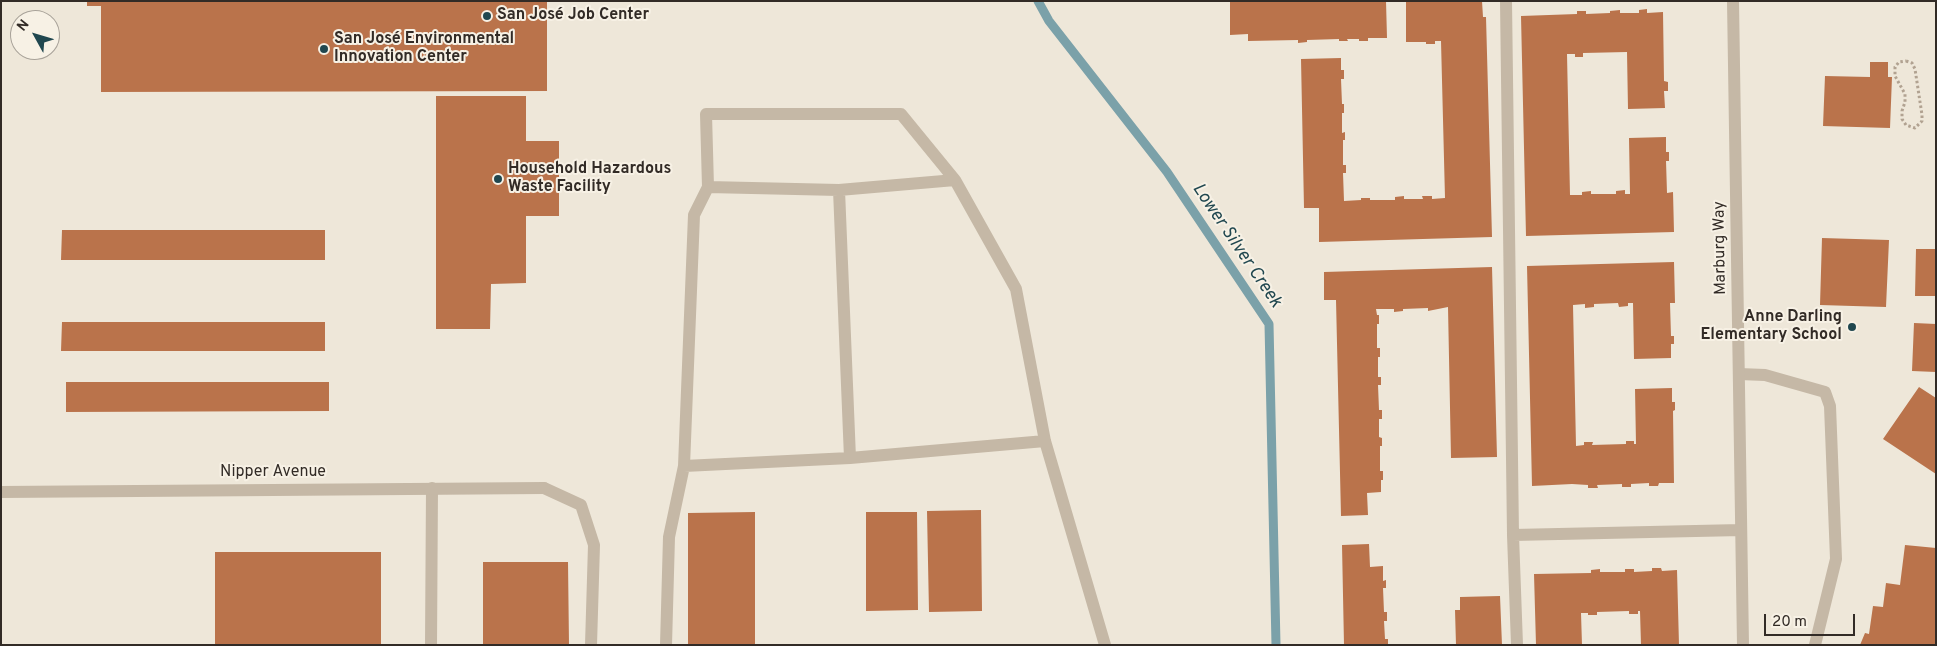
<!DOCTYPE html>
<html>
<head>
<meta charset="utf-8">
<style>
  body { margin:0 }
  #map { position:relative; width:1937px; height:646px; overflow:hidden; background:#eee7d9; font-family:Overpass,sans-serif }
  canvas { display:block }
  .frame { position:absolute; inset:0; border:2px solid #322b26; pointer-events:none }
  .north { position:absolute; left:10px; top:10px; width:50px; height:50px; box-sizing:border-box; background:#f7f1e5; border:1px solid #a8a299; border-radius:50%; rotate:309deg; font-size:14px; font-weight:700; line-height:20px; text-align:center; color:#322b26 }
  .north::after { content:''; display:block; margin:auto; width:18px; height:22px; background:#20474f; clip-path:polygon(50% 0,100% 100%,50% 72%,0 100%) }
  .scale { position:absolute; left:1764px; top:614px; width:91px; height:22px; box-sizing:border-box; border:2px solid #322b26; border-top:0; padding-left:6px; font-size:15px; line-height:18px; white-space:nowrap; color:#322b26; -webkit-text-stroke:4px #f7f1e5; paint-order:stroke }
</style>
</head>
<body>
<div id="map">
<canvas width="1937" height="646"></canvas>
<div class="frame"></div>
<div class="north">N</div>
<div class="scale">20 m</div>
</div>
<script>
const c = document.querySelector('canvas').getContext('2d');
c.lineJoin = 'round';
const shape = rows => new Path2D(rows.map(r => 'M' + r).join(''));
function stroke(path, color, width, dash) { c.strokeStyle = color; c.lineWidth = width; c.lineCap = dash ? 'butt' : 'round'; c.setLineDash(dash || []); c.stroke(path); }
function fillPath(path, color) { c.fillStyle = color; c.fill(path, 'evenodd'); }
function label(font, color, halo, rows, align = 'center') {
  c.font = font + ' Overpass,sans-serif'; c.lineWidth = 4; c.setLineDash([]); c.textBaseline = 'middle'; c.strokeStyle = halo; c.fillStyle = color; for (const [text, x, y, turn = 0] of rows) {
    c.save(); c.translate(x, y); c.rotate((+turn || 0) * Math.PI / 180); c.textAlign = isNaN(turn) ? turn : align; if (halo) c.strokeText(text, 0, 0); c.fillText(text, 0, 0); c.restore();
  }
}
stroke(shape([
  [1038,1,1049,21,1167,172,1269,324,1276,645]
]), '#7ba1a9', 9);
fillPath(shape([
  [87,1,547,1,547,91,101,92,101,6,87,6],
  [1230,1,1386,1,1387,38,1368,38,1368,41,1359,41,1359,39,1347,39,1348,41,1339,41,1339,39,1307,40,1307,42,1298,43,1298,40,1248,41,1248,34,1230,35],
  [1406,1,1482,1,1483,17,1486,17,1492,237,1319,242,1319,208,1304,208,1301,59,1341,58,1341,70,1344,70,1344,79,1341,79,1342,104,1344,104,1344,113,1342,113,1342,133,1345,132,1345,140,1343,140,1343,165,1346,165,1346,173,1343,173,1344,201,1361,200,1361,198,1370,198,1370,200,1395,200,1395,197,1404,196,1404,199,1423,199,1422,196,1432,196,1432,199,1445,198,1441,41,1435,41,1435,44,1426,44,1426,42,1406,42],
  [1647,9,1647,13,1663,12,1664,81,1668,82,1668,91,1664,91,1665,108,1628,109,1627,52,1583,53,1583,57,1575,57,1575,54,1567,54,1570,195,1582,195,1582,192,1591,191,1591,194,1616,194,1616,191,1625,190,1625,194,1630,194,1629,138,1666,137,1666,152,1669,152,1669,161,1666,161,1667,193,1673,192,1674,232,1526,236,1521,16,1577,14,1577,11,1586,11,1586,14,1610,13,1610,11,1620,10,1620,13,1639,13,1639,10],
  [1870,62,1888,62,1888,77,1892,77,1890,128,1823,126,1825,76,1870,77],
  [436,96,526,96,526,141,559,141,559,216,526,216,526,283,491,284,490,329,436,329],
  [62,230,325,230,325,260,61,260],
  [1822,238,1889,240,1886,307,1820,305],
  [1916,249,1936,249,1936,296,1915,296],
  [1674,262,1675,303,1670,303,1671,336,1674,336,1674,344,1671,344,1671,358,1634,359,1633,303,1628,303,1628,306,1619,307,1618,303,1594,304,1594,307,1585,308,1585,304,1573,305,1576,446,1584,445,1584,442,1593,442,1592,445,1626,444,1626,441,1634,441,1634,444,1636,444,1635,389,1672,388,1672,402,1675,402,1675,410,1673,411,1674,483,1659,483,1658,486,1649,486,1649,483,1631,484,1631,487,1622,487,1622,484,1597,485,1598,488,1588,488,1588,485,1572,484,1532,486,1527,266],
  [1492,267,1497,457,1451,458,1448,307,1428,311,1428,308,1403,309,1403,311,1394,312,1394,309,1376,309,1377,315,1379,315,1379,324,1377,324,1377,348,1380,348,1380,357,1378,357,1378,377,1381,377,1381,385,1378,385,1379,410,1382,410,1382,419,1379,419,1379,437,1382,438,1382,446,1380,446,1380,471,1383,471,1383,480,1381,480,1381,492,1367,493,1368,515,1341,516,1336,300,1324,300,1324,272],
  [62,322,325,322,325,351,61,351],
  [1914,323,1936,324,1936,372,1912,371],
  [66,382,329,382,329,411,66,412],
  [1919,387,1936,398,1936,474,1883,439],
  [981,510,982,611,929,612,927,511],
  [755,512,755,645,688,645,688,513],
  [866,512,917,512,918,610,866,611],
  [1369,544,1370,567,1383,566,1383,581,1386,580,1386,588,1383,588,1384,612,1387,612,1387,621,1384,621,1385,639,1388,639,1388,645,1344,645,1342,545],
  [1905,545,1936,548,1936,645,1860,645,1865,633,1869,634,1873,606,1883,607,1886,583,1900,585],
  [215,552,381,552,381,645,215,645],
  [483,562,568,562,569,645,483,645],
  [1652,568,1661,568,1662,571,1677,570,1679,645,1641,645,1640,611,1638,611,1638,614,1629,614,1629,611,1597,612,1597,615,1588,615,1588,613,1581,613,1582,645,1536,645,1534,574,1591,573,1591,570,1600,569,1600,572,1625,572,1625,569,1634,569,1634,572,1652,571],
  [1500,596,1502,645,1456,645,1455,610,1460,610,1460,597]
]), '#ba734b');
stroke(shape([
  [1906,61,1912,63,1915,69,1922,115,1922,121,1915,128,1906,125,1902,119,1902,111,1905,102,1905,94,1895,76,1895,67,1899,62,1906,61]
]), '#b1a291', 3, [2.5, 2.5]);
stroke(shape([
  [955,180,839,190,708,187,706,114,901,114,955,180,1016,289,1045,441,1105,645],
  [839,190,850,458,1045,441],
  [1739,374,1765,375,1825,392,1830,406,1836,559,1815,645],
  [684,466,850,458],
  [544,488,581,505,594,545,591,645],
  [431,645,432,488],
  [666,645,669,537,684,466,694,215,708,187]
]), '#c5b8a6', 12);
stroke(shape([
  [1506,1,1513,535,1517,645],
  [1733,1,1743,645],
  [1,492,544,488],
  [1513,535,1741,530]
]), '#c5b8a6', 12);
for (const [x, y, r, color] of [
  [487,16,5,"#20474f"],
  [324,49,5,"#20474f"],
  [498,179,5,"#20474f"],
  [1852,327,5,"#20474f"]
]) { const dot = new Path2D(); dot.arc(x, y, r, 0, 2 * Math.PI); c.fillStyle = color; c.fill(dot); stroke(dot, '#f7f1e5', 2); }
label('bold 16px', '#322b26', '#f7f1e5', [
  ["San José Job Center",497,16],
  ["San José Environmental",334,40],
  ["Innovation Center",334,58],
  ["Household Hazardous",508,170],
  ["Waste Facility",508,188],
  ["Anne Darling",1842,318,"right"],
  ["Elementary School",1842,336,"right"]
], 'left');
label('16px', '#322b26', '#f7f1e5', [
  ["Marburg Way",1721,248,-91],
  ["Nipper Avenue",273,473]
]);
label('italic 18px', '#20474f', '#f7f1e5', [
  ["Lower Silver Creek",1236,246,56]
]);
</script>
</body>
</html>
